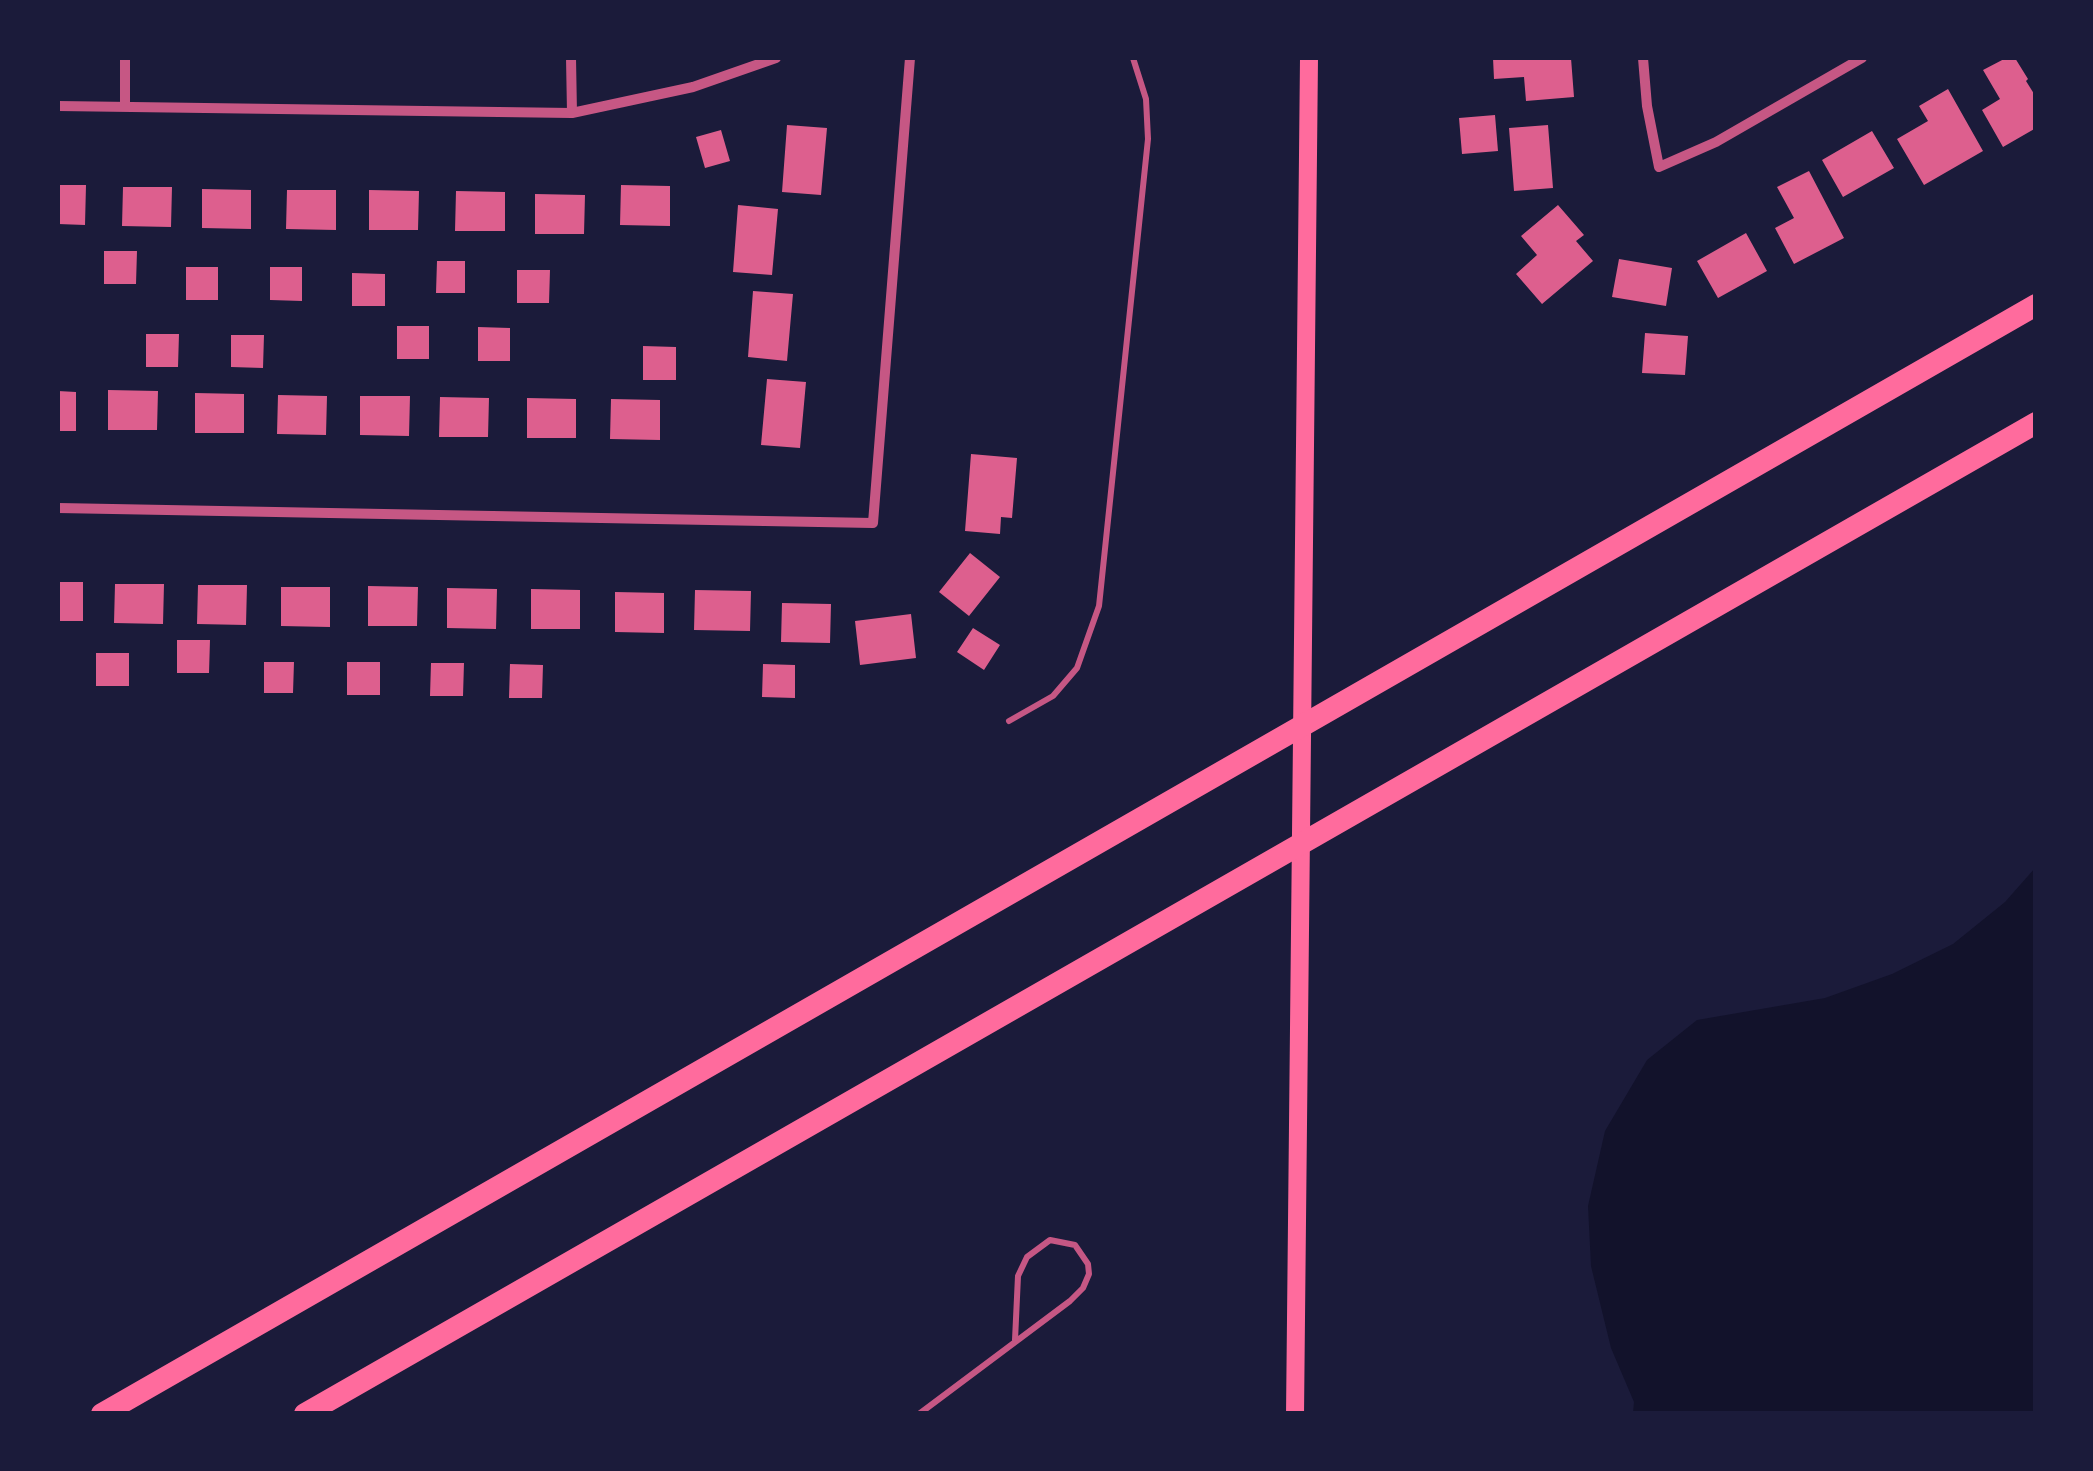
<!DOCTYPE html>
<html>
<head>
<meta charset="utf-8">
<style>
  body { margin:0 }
  #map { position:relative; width:2093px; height:1471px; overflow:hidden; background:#1b1b3a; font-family:Poppins,sans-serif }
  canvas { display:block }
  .frame { position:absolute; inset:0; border:60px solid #1b1b3a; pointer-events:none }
</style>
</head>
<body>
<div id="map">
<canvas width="2093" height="1471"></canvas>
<div class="frame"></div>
</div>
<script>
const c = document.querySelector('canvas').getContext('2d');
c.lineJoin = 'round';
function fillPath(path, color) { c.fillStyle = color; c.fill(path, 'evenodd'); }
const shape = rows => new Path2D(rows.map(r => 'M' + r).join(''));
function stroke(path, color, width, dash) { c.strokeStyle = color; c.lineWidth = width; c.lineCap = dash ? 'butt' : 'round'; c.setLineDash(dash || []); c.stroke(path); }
fillPath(shape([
  [2035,868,2035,1413,1633,1413,1634,1402,1611,1348,1591,1266,1588,1206,1605,1131,1647,1060,1697,1020,1825,998,1892,974,1953,944,2005,902]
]), '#12122b');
fillPath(shape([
  [1493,58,1571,58,1574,97,1526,101,1524,77,1494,79],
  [2006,58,2015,58,2028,79,2026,81,2036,97,2036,128,2003,147,1982,110,2000,99,1983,70],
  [1948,89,1983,151,1924,185,1897,139,1928,121,1919,106],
  [1495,115,1498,151,1462,154,1459,118],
  [787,125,827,128,821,195,782,192],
  [1548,125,1553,188,1514,191,1509,128],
  [721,130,730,161,705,168,696,137],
  [1872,131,1894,168,1843,197,1822,160],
  [1809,171,1844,238,1794,264,1775,228,1794,218,1777,187],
  [58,185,86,185,85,225,58,224],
  [621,185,670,186,670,226,620,225],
  [123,187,172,187,171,227,122,226],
  [202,189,251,190,251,229,202,228],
  [287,190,336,190,336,230,286,229],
  [369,190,419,191,418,230,369,230],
  [456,191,505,192,505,231,455,231],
  [535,194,585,195,584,234,535,234],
  [738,205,778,209,772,275,733,272],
  [1558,205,1584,235,1576,241,1593,261,1542,304,1516,274,1537,255,1521,236],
  [1746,233,1767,271,1718,298,1697,261],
  [104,251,137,251,136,284,104,284],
  [1619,259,1672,268,1666,306,1612,297],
  [437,261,465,261,465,293,436,293],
  [186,267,218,267,218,300,186,300],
  [270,267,302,267,302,301,270,300],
  [517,270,550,270,549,303,517,303],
  [352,273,385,274,385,306,352,306],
  [753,291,793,294,787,361,748,357],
  [397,326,429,326,429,359,397,359],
  [478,327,510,328,510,361,478,361],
  [1645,333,1688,336,1685,375,1642,373],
  [146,334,179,334,178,367,146,367],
  [231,335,264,335,263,368,231,367],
  [643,346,676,347,676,380,643,380],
  [767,379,806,382,800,448,761,445],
  [108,390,158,391,157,430,108,430],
  [58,391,76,392,76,431,58,431],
  [195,393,244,394,244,433,195,433],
  [278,395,327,396,326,435,277,434],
  [360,396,410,396,409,436,360,435],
  [440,397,489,398,488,437,439,437],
  [527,398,576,399,576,438,527,438],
  [611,399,660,400,660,440,610,439],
  [971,454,1017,458,1012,518,1001,517,1000,534,965,531],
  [970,553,1000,577,969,616,939,592],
  [58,582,83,582,83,621,58,621],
  [115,584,164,584,163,624,114,623],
  [198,585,247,585,246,625,197,624],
  [368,586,418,587,417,626,368,626],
  [281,587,330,587,330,627,281,626],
  [447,588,497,589,496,629,447,628],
  [531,589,580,590,580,629,531,629],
  [695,590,751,591,750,631,694,630],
  [615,592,664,593,664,633,615,632],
  [782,603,831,604,830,643,781,642],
  [911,614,916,658,860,665,855,621],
  [973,628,1000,645,984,670,957,652],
  [177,640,210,640,209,673,177,673],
  [96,653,129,653,129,686,96,686],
  [264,662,294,662,293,693,264,693],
  [347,662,380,662,380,695,347,695],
  [431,663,464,663,463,696,430,696],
  [510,664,543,665,542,698,509,698],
  [763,664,795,665,795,698,762,697]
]), '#dd5f8e');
stroke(shape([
  [1009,721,1053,696,1077,668,1099,606,1148,139,1146,99,1133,58],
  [919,1414,1070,1301,1083,1288,1089,1274,1088,1264,1075,1245,1050,1240,1027,1257,1018,1276,1015,1340]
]), '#c65784', 6);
stroke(shape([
  [571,58,572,113],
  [1643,58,1647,106,1659,167,1716,142,1862,58],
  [58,106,572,113,693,87,776,58],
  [125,107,125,58],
  [58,508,873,523,910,58]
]), '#c65784', 10);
stroke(shape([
  [1295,1414,1309,58]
]), '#ff6b9d', 18);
stroke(shape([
  [102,1414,2036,305],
  [305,1414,2036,423]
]), '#ff6b9d', 22);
</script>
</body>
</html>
